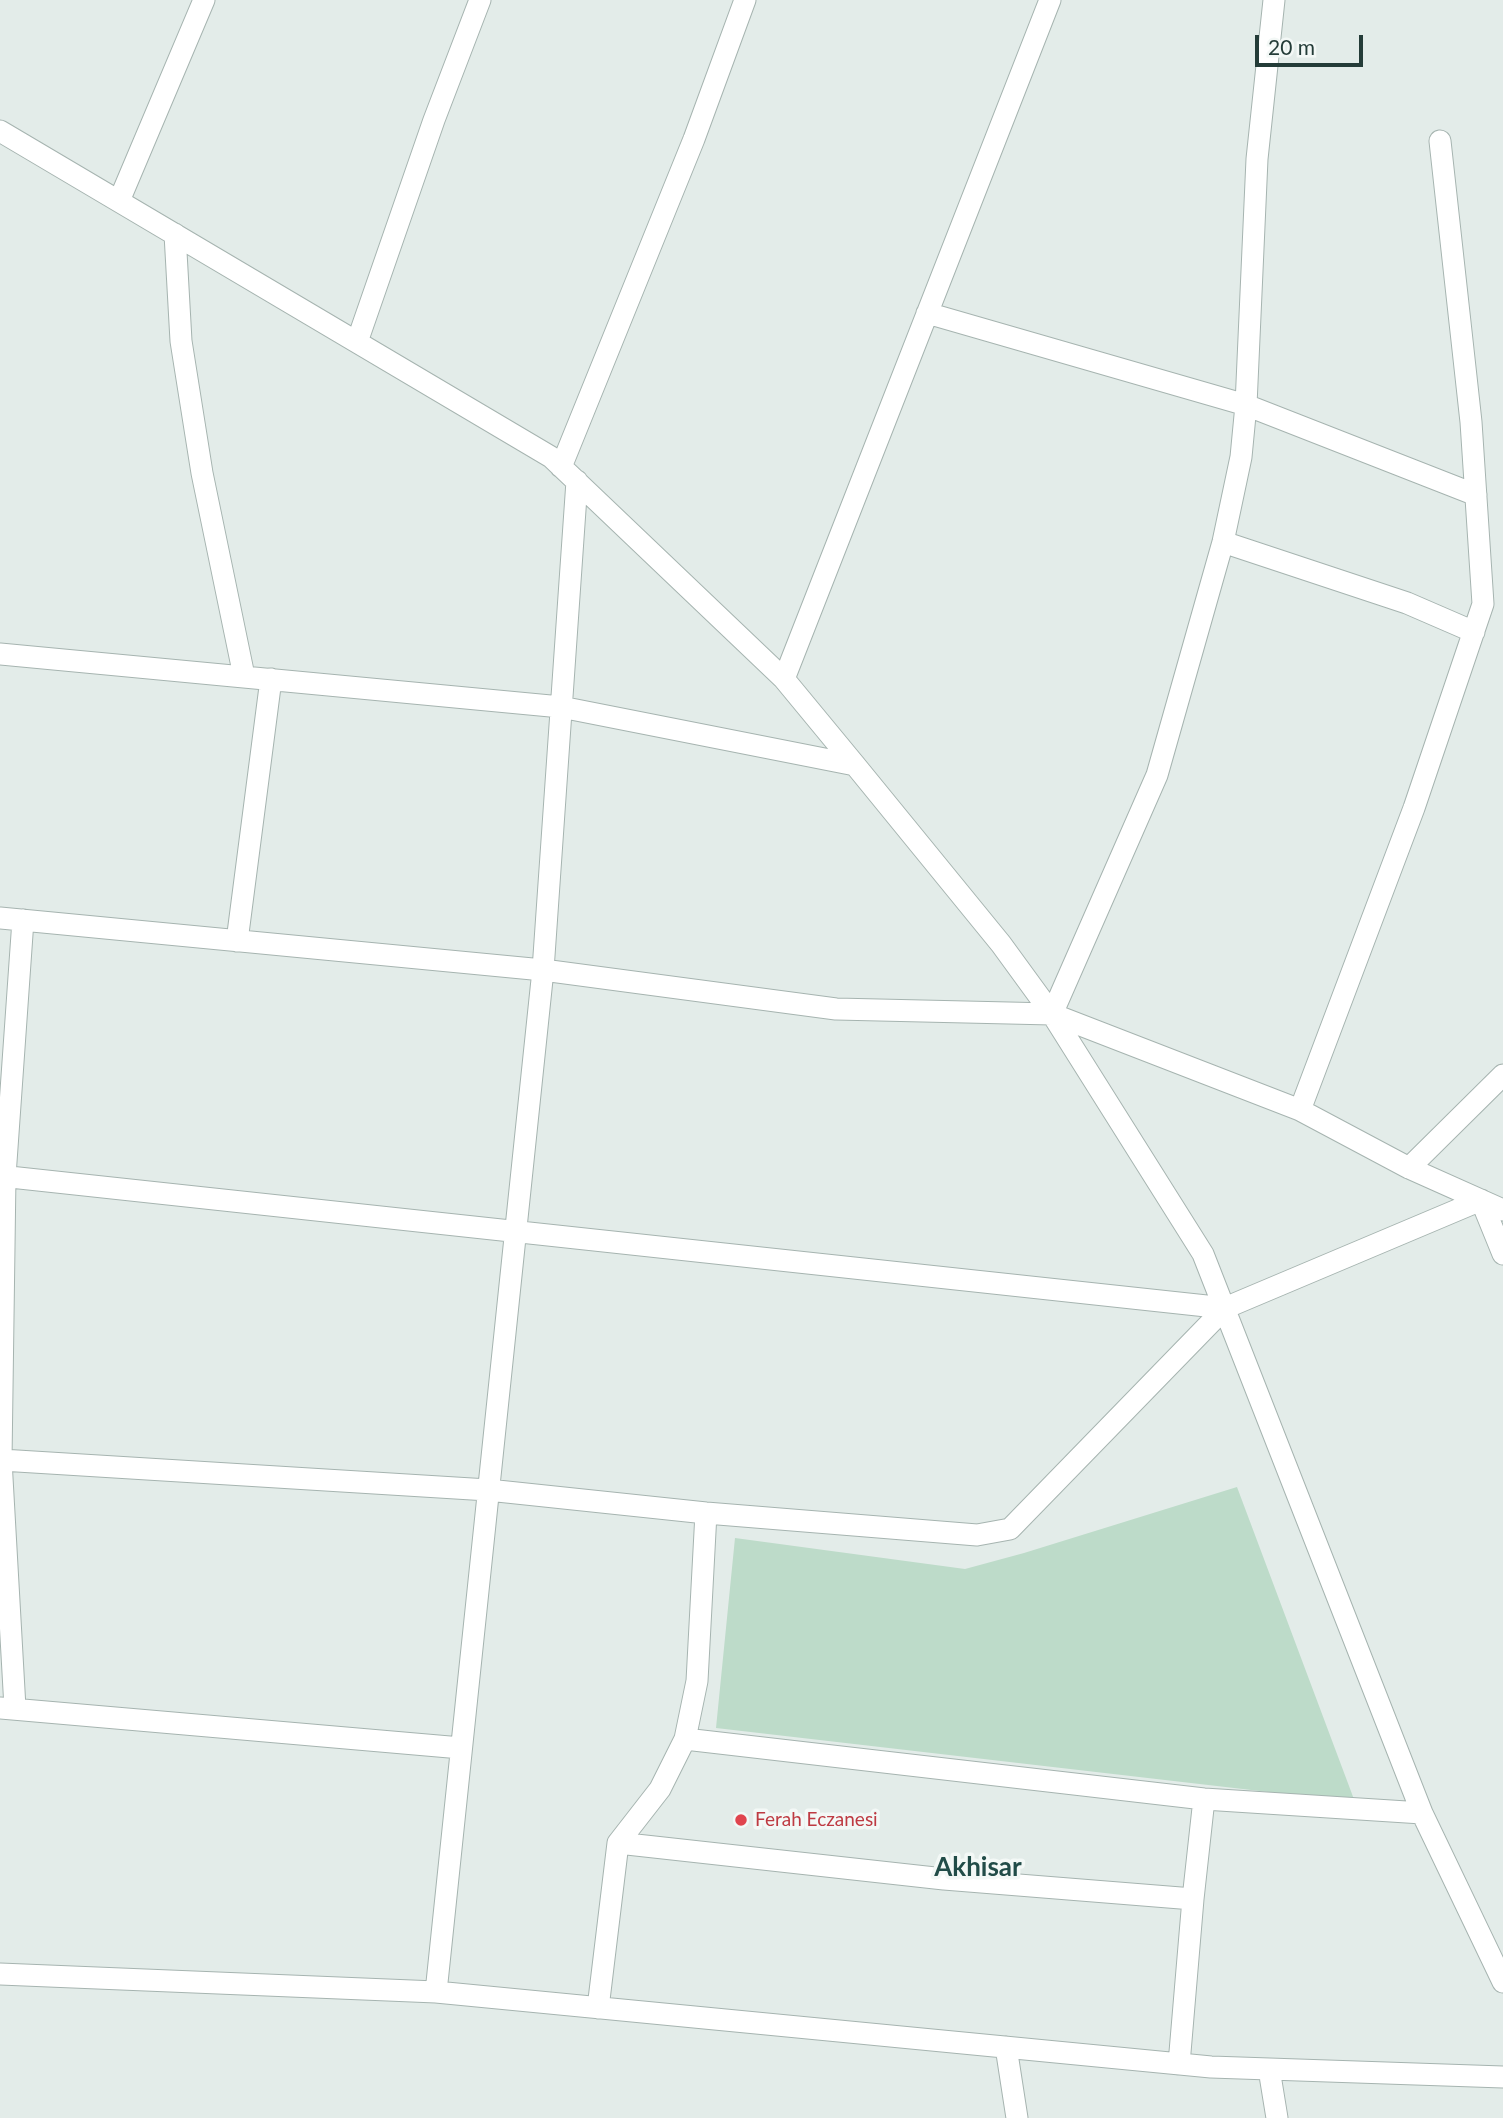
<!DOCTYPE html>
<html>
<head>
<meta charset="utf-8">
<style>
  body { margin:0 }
  #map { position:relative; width:1503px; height:2118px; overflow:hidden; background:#e3ece9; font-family:Lato,sans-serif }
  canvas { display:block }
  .scale { position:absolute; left:1255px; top:35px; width:108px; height:32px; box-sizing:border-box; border:4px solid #243c38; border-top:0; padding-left:9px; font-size:21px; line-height:24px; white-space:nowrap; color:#243c38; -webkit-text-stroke:5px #f3f8f6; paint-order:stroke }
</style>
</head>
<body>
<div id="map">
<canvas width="1503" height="2118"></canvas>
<div class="scale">20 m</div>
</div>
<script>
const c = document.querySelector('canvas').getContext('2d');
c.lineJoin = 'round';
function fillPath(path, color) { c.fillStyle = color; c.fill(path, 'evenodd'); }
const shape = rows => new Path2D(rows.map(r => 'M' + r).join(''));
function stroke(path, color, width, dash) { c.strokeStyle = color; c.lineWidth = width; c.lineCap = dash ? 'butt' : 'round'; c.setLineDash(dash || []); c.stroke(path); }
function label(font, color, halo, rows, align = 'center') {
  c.font = font + ' Lato,sans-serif'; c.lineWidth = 7; c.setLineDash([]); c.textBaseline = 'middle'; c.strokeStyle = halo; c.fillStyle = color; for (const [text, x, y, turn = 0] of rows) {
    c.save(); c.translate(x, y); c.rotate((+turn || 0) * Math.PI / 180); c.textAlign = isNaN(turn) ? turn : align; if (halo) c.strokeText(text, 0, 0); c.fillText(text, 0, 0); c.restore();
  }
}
fillPath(shape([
  [1237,1487,1355,1802,716,1728,735,1538,965,1569,1024,1553]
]), '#bddbc9');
const minor = shape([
  [0,131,551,457,784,679,855,765,1001,944,1052,1014,1203,1254,1422,1813,1503,1982],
  [119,201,204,0],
  [175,234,181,341,202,473,244,676],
  [927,313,1246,405,1476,495],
  [357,342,434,120,480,0],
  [561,467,694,139,745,0],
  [1223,542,1407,603,1474,632],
  [0,654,561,707,855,765],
  [784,679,1050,0],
  [0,918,543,970,836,1009,1052,1014,1300,1110,1409,1168,1503,1210],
  [237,941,271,679],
  [1052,1014,1157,775,1223,542,1241,457,1246,405,1257,159,1274,0],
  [1300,1110,1414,808,1483,604,1471,422,1440,141],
  [1409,1168,1503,1075],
  [0,1176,1225,1308],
  [1,1460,488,1490,706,1513,977,1535,1010,1529,1225,1308,1481,1200,1503,1254],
  [0,1708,461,1748],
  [15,1708,1,1460,5,1176,23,920],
  [685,1739,1204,1799,1422,1813],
  [618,1843,944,1879,1193,1899],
  [0,1974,436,1992,1211,2067,1503,2077],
  [436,1992,543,970,577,481],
  [598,2008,618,1843,660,1789,685,1739,697,1681,706,1513],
  [1006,2047,1017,2118],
  [1179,2064,1193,1899,1204,1799],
  [1269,2069,1277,2118]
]);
stroke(minor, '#a6b4b0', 23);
stroke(minor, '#fff', 21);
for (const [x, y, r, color] of [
  [741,1820,7,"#e0444e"]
]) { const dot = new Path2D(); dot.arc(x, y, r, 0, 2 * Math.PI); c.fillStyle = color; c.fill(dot); stroke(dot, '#f3f8f6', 2.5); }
label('19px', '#be3a42', '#f3f8f6', [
  ["Ferah Eczanesi",755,1820]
], 'left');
label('bold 26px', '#214c48', '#f3f8f6', [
  ["Akhisar",978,1868]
]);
</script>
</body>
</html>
